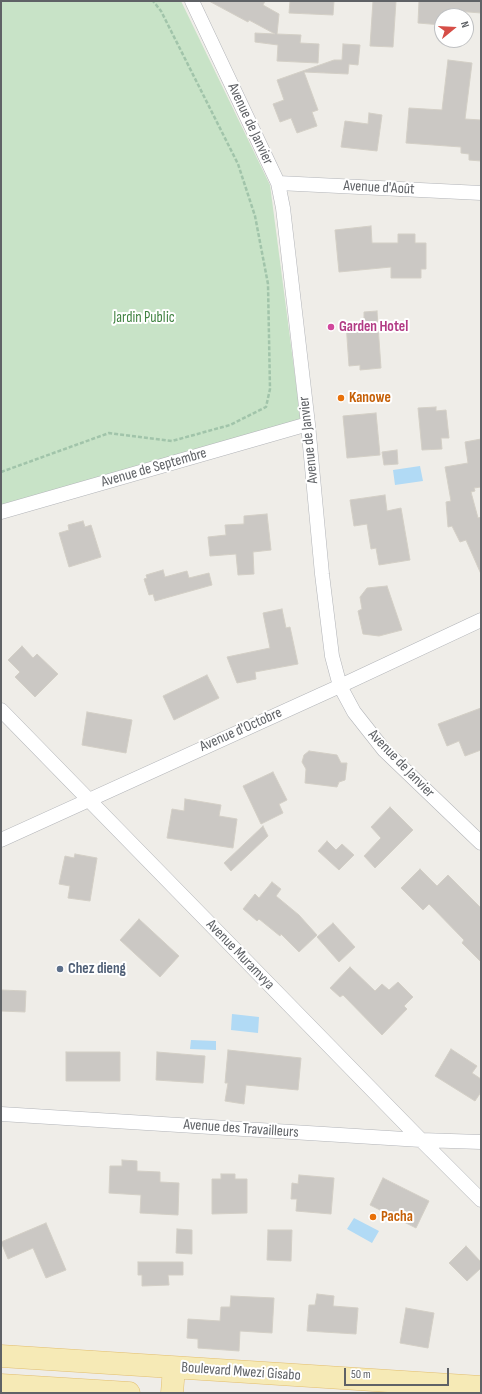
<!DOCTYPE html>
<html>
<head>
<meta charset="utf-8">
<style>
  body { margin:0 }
  #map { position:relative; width:482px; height:1394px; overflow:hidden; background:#efede8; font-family:"Sofia Sans Condensed",sans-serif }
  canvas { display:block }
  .frame { position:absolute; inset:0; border:2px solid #5f6266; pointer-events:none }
  .north { position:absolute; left:434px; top:8px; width:40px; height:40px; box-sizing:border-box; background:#fff; border:1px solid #bfc0c2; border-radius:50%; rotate:72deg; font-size:11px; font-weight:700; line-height:16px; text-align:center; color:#5f6266 }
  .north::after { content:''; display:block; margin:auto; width:14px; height:18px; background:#d64e47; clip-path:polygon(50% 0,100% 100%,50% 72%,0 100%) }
  .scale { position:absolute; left:344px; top:1368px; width:105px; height:18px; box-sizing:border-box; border:2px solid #5f6266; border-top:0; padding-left:5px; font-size:12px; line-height:14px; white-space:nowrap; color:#5f6266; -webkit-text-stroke:3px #fff; paint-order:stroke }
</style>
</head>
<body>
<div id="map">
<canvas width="482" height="1394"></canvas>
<div class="frame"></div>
<div class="north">N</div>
<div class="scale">50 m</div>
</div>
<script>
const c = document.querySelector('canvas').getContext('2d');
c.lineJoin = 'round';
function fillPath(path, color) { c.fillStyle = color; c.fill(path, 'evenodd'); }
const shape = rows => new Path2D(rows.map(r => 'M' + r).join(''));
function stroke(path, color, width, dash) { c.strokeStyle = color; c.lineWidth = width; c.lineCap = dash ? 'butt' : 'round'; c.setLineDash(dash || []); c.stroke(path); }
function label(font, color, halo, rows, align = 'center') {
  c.font = font + ' "Sofia Sans Condensed",sans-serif'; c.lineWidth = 4; c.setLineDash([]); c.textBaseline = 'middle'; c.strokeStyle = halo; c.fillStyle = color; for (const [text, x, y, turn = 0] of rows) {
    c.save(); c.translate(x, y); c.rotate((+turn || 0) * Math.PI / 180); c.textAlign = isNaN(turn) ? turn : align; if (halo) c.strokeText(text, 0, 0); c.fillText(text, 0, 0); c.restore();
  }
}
fillPath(shape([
  [1,1,181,1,270,185,301,422,1,507]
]), '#c8e3c7');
fillPath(shape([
  [420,466,423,481,395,485,393,470],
  [232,1014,259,1017,258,1033,231,1030],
  [191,1040,216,1041,216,1050,190,1049],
  [354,1218,379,1231,372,1243,347,1229]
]), '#b1daf5');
const building = shape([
  [209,1,265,1,263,5,279,14,277,34,301,35,300,43,319,44,318,63,277,61,278,45,255,42,255,33,275,34,249,20,248,22,209,1],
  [290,1,334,1,333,15,289,13,290,1],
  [373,1,396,1,393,47,370,46,373,1],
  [419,1,481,1,481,13,456,11,456,16,442,16,442,25,418,23,419,1],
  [343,44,360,45,358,65,349,64,348,74,304,72,318,110,312,112,317,126,297,133,291,118,280,122,273,104,284,100,277,80,334,60,342,60,343,44],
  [448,60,472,63,465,119,481,120,481,161,469,160,469,154,461,153,461,147,406,143,409,108,442,110,448,60],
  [369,113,382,115,377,151,341,147,345,121,368,124,369,113],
  [371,226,372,243,398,243,398,234,415,234,415,243,426,243,426,269,421,269,421,278,391,278,391,267,339,272,335,230,371,226],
  [377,311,381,368,360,370,360,365,349,366,346,323,364,322,364,312,377,311],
  [436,407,436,411,446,410,449,438,441,438,442,449,422,450,418,408,436,407],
  [376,413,380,455,347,458,343,416,376,413],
  [481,439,481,487,474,488,475,491,471,492,478,518,481,517,481,574,466,540,460,542,452,526,448,527,446,502,451,501,445,467,468,463,465,442,481,439],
  [397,450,398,464,384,465,382,452,397,450],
  [385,495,387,511,401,508,410,560,379,565,376,548,371,549,367,524,354,526,350,500,385,495],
  [267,514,271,550,253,552,254,574,238,575,236,554,210,556,208,537,226,535,225,525,244,524,244,516,267,514],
  [83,521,85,527,91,525,101,557,69,567,59,533,69,530,68,525,83,521],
  [163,570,165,577,187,571,189,578,209,573,212,585,155,601,153,594,149,595,144,579,147,578,146,575,163,570],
  [387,586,402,630,379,636,363,634,358,611,362,609,360,597,367,588,387,586],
  [282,609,286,628,290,627,298,664,255,672,256,679,237,683,227,657,270,648,263,613,282,609],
  [22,646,33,658,37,654,58,674,35,697,15,677,20,672,8,660,22,646],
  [207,675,219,698,174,720,163,696,207,675],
  [481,708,481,750,465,756,459,741,447,746,438,724,481,708],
  [87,712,132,720,126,753,82,745,87,712],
  [309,751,337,755,341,763,347,763,345,780,339,782,337,787,305,783,306,769,302,762,304,755,309,751],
  [273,772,287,800,279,804,283,813,261,824,243,786,273,772],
  [185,799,221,805,219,816,237,819,233,848,167,838,172,809,184,811,185,799],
  [390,807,413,830,375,868,364,856,381,838,371,827,390,807],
  [263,826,268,836,231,871,224,863,263,826],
  [327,841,336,850,342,844,354,855,339,870,318,851,327,841],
  [75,854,97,858,90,901,68,898,70,886,59,884,65,856,74,858,75,854],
  [420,869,437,886,448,875,481,908,481,962,462,943,464,940,429,904,423,910,401,888,420,869],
  [272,882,281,889,276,896,299,915,317,935,299,952,281,934,280,936,259,919,257,921,243,909,255,894,259,898,272,882],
  [139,919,179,956,160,977,120,940,139,919],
  [333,923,355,947,339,962,317,937,333,923],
  [350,967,375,991,382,984,389,990,398,982,413,997,404,1006,407,1009,382,1035,343,995,340,997,330,988,350,967],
  [1,990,26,991,25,1012,1,1011,1,990],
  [451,1049,477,1066,472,1073,481,1079,481,1092,475,1101,435,1076,451,1049],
  [228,1050,301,1058,298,1090,246,1085,244,1104,225,1101,228,1083,225,1083,228,1050],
  [66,1052,120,1052,120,1081,66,1081,66,1052],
  [157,1052,205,1056,203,1083,156,1080,157,1052],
  [122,1160,137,1161,137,1171,160,1172,160,1182,179,1183,178,1215,140,1213,141,1195,109,1193,110,1166,122,1166,122,1160],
  [221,1174,235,1174,235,1179,247,1179,247,1213,212,1214,212,1179,221,1179,221,1174],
  [299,1175,334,1178,331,1214,296,1211,297,1199,291,1199,292,1183,298,1184,299,1175],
  [383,1178,429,1201,416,1228,370,1205,383,1178],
  [46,1223,66,1270,46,1278,33,1248,8,1259,1,1242,46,1223],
  [177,1229,192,1230,192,1254,176,1253,177,1229],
  [268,1230,292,1230,291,1261,267,1260,268,1230],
  [466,1246,481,1262,481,1268,467,1281,449,1263,466,1246],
  [138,1262,183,1262,183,1275,168,1275,169,1285,142,1286,142,1275,138,1275,138,1262],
  [317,1294,334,1296,333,1306,358,1308,356,1334,307,1331,309,1305,315,1305,317,1294],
  [231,1296,274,1298,272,1333,240,1331,239,1351,198,1348,198,1339,187,1338,188,1319,220,1321,221,1307,230,1307,231,1296],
  [406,1308,434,1313,428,1348,400,1343,406,1308]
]);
fillPath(building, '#cbc8c4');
stroke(building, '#d3cfc6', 1);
const minor = shape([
  [192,1,278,183,283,208,308,424,322,574,332,656,340,686,354,712,384,750,481,843],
  [278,183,481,193],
  [1,512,308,424],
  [1,710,421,1140,481,1200],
  [1,840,340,686,481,620],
  [1,1114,421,1140,481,1142]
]);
const primary = shape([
  [1,1356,481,1387],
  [1,1385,129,1393],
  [172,1393,174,1368]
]);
stroke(minor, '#b2b4b8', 15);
stroke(primary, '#e2be6e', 23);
stroke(shape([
  [1,472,109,433,172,441,230,425,266,407,270,389,268,284,255,216,238,164,161,11,153,1]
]), '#a1c4aa', 2.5, [4, 2]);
stroke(minor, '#fff', 14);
stroke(primary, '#f6eab6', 22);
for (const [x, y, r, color] of [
  [331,327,4,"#d1479c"],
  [341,398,4,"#e8710a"],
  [60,969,4,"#5c6f8a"],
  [373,1217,4,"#e8710a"]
]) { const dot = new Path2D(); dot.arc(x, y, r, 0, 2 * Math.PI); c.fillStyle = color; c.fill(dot); stroke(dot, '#fff', 1.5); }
label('15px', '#5f6266', '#fff', [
  ["Avenue de Janvier",250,124,65],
  ["Avenue d'Août",379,188,3],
  ["Avenue de Janvier",309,440,-96],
  ["Avenue de Septembre",154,468,-16],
  ["Avenue d'Octobre",241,730,-24],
  ["Avenue de Janvier",401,764,46],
  ["Avenue Muramvya",240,955,46],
  ["Avenue des Travailleurs",241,1129,4],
  ["Boulevard Mwezi Gisabo",241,1372,4]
]);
label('15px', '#418342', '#fff', [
  ["Jardin Public",144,318]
]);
label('bold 15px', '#b23c85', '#fff', [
  ["Garden Hotel",339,327]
], 'left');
label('bold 15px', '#c56008', '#fff', [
  ["Kanowe",349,398],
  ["Pacha",381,1217]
], 'left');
label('bold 15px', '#4e5e75', '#fff', [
  ["Chez dieng",68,969]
], 'left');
</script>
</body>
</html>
